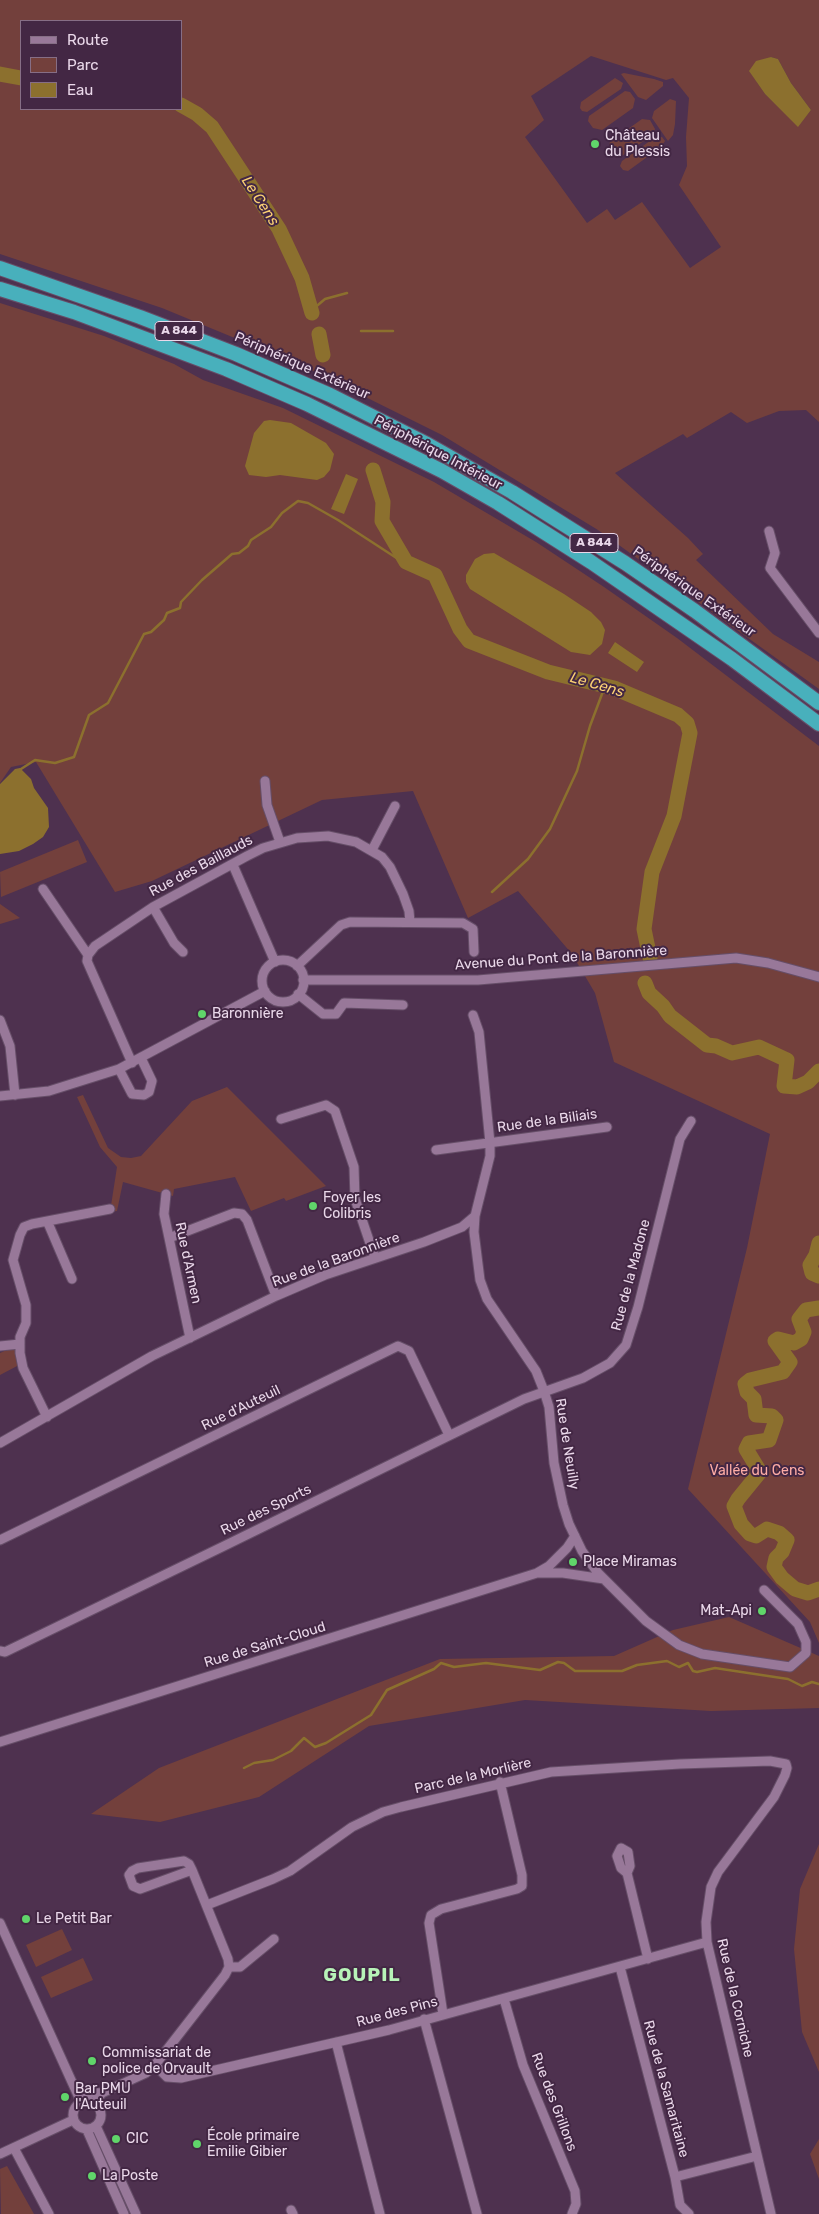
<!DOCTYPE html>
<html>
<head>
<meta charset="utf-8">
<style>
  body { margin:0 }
  #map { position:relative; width:819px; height:2214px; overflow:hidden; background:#4e314f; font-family:Rubik,sans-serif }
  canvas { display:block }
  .legend { position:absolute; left:20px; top:20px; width:162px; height:90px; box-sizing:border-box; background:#432744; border:1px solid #866e86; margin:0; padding:6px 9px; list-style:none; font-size:15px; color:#ead8ea }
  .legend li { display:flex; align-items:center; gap:10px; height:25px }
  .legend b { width:25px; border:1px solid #866e86 }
</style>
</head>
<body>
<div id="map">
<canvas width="819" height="2214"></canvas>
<ul class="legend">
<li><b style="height:6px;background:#987899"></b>Route</li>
<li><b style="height:14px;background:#73403c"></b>Parc</li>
<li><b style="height:14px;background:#8c702e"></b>Eau</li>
</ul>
</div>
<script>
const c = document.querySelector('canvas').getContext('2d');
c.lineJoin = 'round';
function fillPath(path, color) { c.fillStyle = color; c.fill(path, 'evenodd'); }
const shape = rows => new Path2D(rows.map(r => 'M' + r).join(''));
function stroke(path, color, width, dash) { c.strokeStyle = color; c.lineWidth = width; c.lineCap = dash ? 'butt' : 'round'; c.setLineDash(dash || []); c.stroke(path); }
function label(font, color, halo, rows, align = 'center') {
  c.font = font + ' Rubik,sans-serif'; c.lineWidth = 4; c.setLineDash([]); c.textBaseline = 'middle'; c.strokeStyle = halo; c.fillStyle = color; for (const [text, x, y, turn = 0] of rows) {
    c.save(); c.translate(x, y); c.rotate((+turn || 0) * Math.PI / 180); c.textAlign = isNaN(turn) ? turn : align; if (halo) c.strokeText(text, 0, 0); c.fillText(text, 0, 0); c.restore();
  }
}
fillPath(shape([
  [0,0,819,0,819,422,806,410,779,411,747,423,731,412,687,438,683,434,615,473,688,538,703,554,696,560,773,634,819,662,819,689,598,530,442,435,305,367,162,308,0,254],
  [21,21,181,21,181,109,21,109],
  [591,56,666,80,673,78,689,98,686,137,687,166,679,185,721,247,690,268,642,202,615,220,607,209,587,223,525,137,544,120,531,96],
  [771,57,778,59,791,83,811,110,798,126,765,94,750,72],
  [624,73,654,79,663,82,663,86,646,100,638,97,621,74],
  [615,78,623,83,621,89,587,112,582,111,580,108,581,102],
  [625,91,630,92,635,99,633,108,602,130,593,128,588,121,589,116],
  [670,99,676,101,675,124,673,135,668,141,652,118,654,111],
  [642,119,650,120,655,129,654,134,619,158,613,156,608,149,610,142],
  [662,137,665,141,661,147,628,171,623,170,620,166,622,161,654,138],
  [0,303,104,336,174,364,203,380,283,408,434,482,536,542,604,587,677,638,819,746,819,1643,810,1622,688,1489,747,1248,770,1134,614,1062,595,993,572,954,518,891,468,918,413,791,322,800,152,881,115,892,36,762,11,767,0,783],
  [78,840,87,862,1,897,0,872],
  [0,904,20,918,0,924],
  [227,1087,326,1186,286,1201,284,1198,251,1211,235,1177,174,1189,173,1196,123,1182,117,1211,110,1212,117,1167,100,1147,77,1097,83,1095,108,1148,121,1157,131,1158,141,1156,192,1101],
  [20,1344,19,1365,0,1375,0,1353],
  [729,1617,819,1656,819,1708,711,1711,525,1700,369,1726,259,1797,160,1822,91,1814,159,1768,440,1659,614,1656,673,1630],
  [819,1844,819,2072,802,2032,794,1949,800,1889],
  [62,1929,72,1950,36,1967,26,1945],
  [83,1958,93,1980,51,1998,41,1977],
  [819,2139,819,2179,810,2154],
  [7,2166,34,2214,1,2214,0,2169]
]), '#73403c');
fillPath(shape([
  [771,57,778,59,791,83,811,110,798,127,765,94,749,71,756,61],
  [270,420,291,423,326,443,334,454,330,470,324,477,317,480,280,475,266,477,249,475,245,466,254,433,264,421],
  [346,474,358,479,344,514,331,509],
  [494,553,564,594,591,612,601,622,605,630,602,644,590,655,571,652,470,589,466,582,466,575,475,559,484,554],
  [615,642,644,662,637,672,608,653],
  [20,768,31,779,34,788,48,808,49,827,43,837,33,844,19,851,0,854,0,784,15,769]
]), '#8c702e');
stroke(shape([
  [312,310,325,299,347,293],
  [361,331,393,331],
  [21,769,35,760,55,763,74,757,89,715,108,703,144,634,151,632,164,620,167,613,180,608,181,602,202,580,232,554,239,553,248,546,251,540,271,527,282,513,298,501,308,503,338,520,398,559,406,562],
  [492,892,528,859,550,829,577,771,590,726,605,686],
  [244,1768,254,1763,273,1760,291,1751,304,1738,315,1747,326,1743,371,1715,387,1690,434,1669,441,1663,454,1667,486,1663,540,1670,558,1662,564,1663,575,1671,622,1671,637,1665,667,1661,679,1667,688,1663,693,1671,697,1672,715,1668,788,1679,802,1686,812,1682,819,1684]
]), '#8c702e', 2.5);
stroke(shape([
  [0,74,21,78],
  [181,105,197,114,212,127,279,229,302,278,312,313],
  [319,334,323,355],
  [373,470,383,502,382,521,406,562,435,575,460,629,469,641,548,672,614,688,678,715,687,723,690,733,674,816,652,872,644,929,650,958],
  [645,983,649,993,663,1006,670,1016,707,1045,716,1046,732,1053,759,1047,787,1060,784,1086,797,1087,808,1082,819,1071],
  [819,1243,816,1255,810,1265,812,1273,819,1276],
  [819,1308,806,1310,799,1319,804,1332,801,1339,794,1343,778,1339,775,1341,790,1362,783,1372,750,1380,745,1384,747,1392,754,1399,756,1415,772,1416,776,1420,769,1440,749,1443,746,1449,760,1472,738,1499,734,1506,741,1524,750,1534,756,1536,767,1529,779,1533,787,1540,782,1552,776,1558,774,1567,782,1578,795,1589,808,1593,819,1589]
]), '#8c702e', 15);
const minor = shape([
  [769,531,775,553,770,568,819,633],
  [265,781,267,805,280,842],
  [372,850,395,806],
  [233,865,275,962],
  [43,889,88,955],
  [153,907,174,943,183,952],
  '262 981a21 21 0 1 1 42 0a21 21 0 1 1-42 0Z',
  [297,966,341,925,350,922,463,923,473,929,474,952],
  [303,980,478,980,736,958,768,963,819,977],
  [298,994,323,1014,336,1014,344,1003,403,1005],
  [0,1020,10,1046,15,1095],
  [132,1063,87,961,88,955,95,946,153,907,247,856,263,848,297,838,328,836,356,842,382,857,390,867,403,894,409,911,410,922],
  [119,1069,132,1094,144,1095,149,1092,152,1081,141,1058],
  [0,1096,49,1091,119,1069,265,991],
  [281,1119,326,1105,335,1111,354,1167,355,1199,375,1258],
  [436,1150,607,1127],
  [166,1194,164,1214,190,1338],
  [475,1216,474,1232,480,1280,487,1299,536,1371,544,1391,549,1407,554,1463,563,1505,569,1524,582,1551,598,1573,646,1621,679,1645,702,1654,790,1667,806,1653,806,1642,798,1624,764,1590],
  [48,1223,72,1279],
  [169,1238,234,1213,242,1214,247,1220,276,1296],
  [0,1346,20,1344],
  [47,1417,23,1368,20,1353,20,1337,26,1323,26,1305,13,1260,20,1235,24,1227,32,1224,110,1209],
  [0,1443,152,1356,276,1296,325,1275,424,1242,462,1227,475,1216,490,1156,490,1143,479,1032,473,1015],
  [0,1540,398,1346,409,1351,449,1435],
  [537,1573,549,1566,567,1548,575,1536],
  [0,1651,5,1652,222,1547,524,1399,583,1378,610,1363,626,1345,638,1307,680,1139,691,1121],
  [0,1742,537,1573,563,1573,604,1579],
  [627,1873,630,1866,628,1852,621,1848,617,1856,621,1868,627,1873,648,1959],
  [207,1905,273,1879,290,1871,352,1827,383,1812,401,1807,551,1772,680,1764,770,1761,786,1764,787,1768,785,1775,774,1797,718,1872,711,1887,706,1922,707,1942,771,2214],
  [0,1923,81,2102],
  [229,1967,240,1967,274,1939],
  [620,1967,675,2177,680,2205,689,2214],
  [504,1999,523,2065,575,2191,576,2204,572,2214],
  [443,2014,429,1923,431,1915,441,1909,517,1889,522,1886,522,1875,500,1782],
  [424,2019,477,2214],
  [336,2042,380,2214],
  [155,2065,225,1975,229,1967,228,1959,192,1870,140,1889,133,1886,129,1875,132,1871,138,1868,184,1861,189,1864,192,1870],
  [75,2088,85,2092,102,2093],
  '73 2115a14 14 0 1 1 28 0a14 14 0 1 1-28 0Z',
  [94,2103,102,2093,146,2073,155,2065,167,2077,181,2078,389,2030,707,1942],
  [96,2126,136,2214],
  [87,2130,124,2214],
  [14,2148,49,2214],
  [0,2154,73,2120],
  [675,2177,757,2156],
  [291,2210,293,2214]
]);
const highway = shape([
  [0,268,140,317,236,354,330,395,427,444,512,492,625,563,695,611,819,703],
  [0,289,74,312,226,369,307,404,442,471,498,503,591,562,732,659,819,724]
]);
stroke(minor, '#664e68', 11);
stroke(highway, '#664e68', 16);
stroke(minor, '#987899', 9);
stroke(highway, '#48b0bc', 14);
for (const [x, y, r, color] of [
  [595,144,5,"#60d56a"],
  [202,1014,5,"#60d56a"],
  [313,1206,5,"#60d56a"],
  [573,1562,5,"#60d56a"],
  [762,1611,5,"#60d56a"],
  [26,1919,5,"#60d56a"],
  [92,2061,5,"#60d56a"],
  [65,2097,5,"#60d56a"],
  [116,2139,5,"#60d56a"],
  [197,2144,5,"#60d56a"],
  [92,2176,5,"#60d56a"]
]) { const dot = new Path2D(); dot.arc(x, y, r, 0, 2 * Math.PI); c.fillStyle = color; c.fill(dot); stroke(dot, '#432744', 2); }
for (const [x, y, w] of [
  [179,331,48],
  [594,543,48]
]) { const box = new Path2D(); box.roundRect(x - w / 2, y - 9.5, w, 19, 4); c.fillStyle = '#432744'; c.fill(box); stroke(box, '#ead8ea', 1); }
label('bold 12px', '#ead8ea', null, [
  ["A 844",179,331],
  ["A 844",594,543]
]);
label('14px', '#ead8ea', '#432744', [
  ["Château",605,136],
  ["du Plessis",605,152],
  ["Baronnière",212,1014],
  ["Foyer les",323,1198],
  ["Colibris",323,1214],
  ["Place Miramas",583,1562],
  ["Mat-Api",752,1611,"right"],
  ["Le Petit Bar",36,1919],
  ["Commissariat de",102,2053],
  ["police de Orvault",102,2069],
  ["Bar PMU",75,2089],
  ["l'Auteuil",75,2105],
  ["École primaire",207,2136],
  ["Emilie Gibier",207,2152],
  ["CIC",126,2139],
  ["La Poste",102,2176]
], 'left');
label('14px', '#ead8ea', '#432744', [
  ["Périphérique Extérieur",302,366,24],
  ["Périphérique Intérieur",438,453,28],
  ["Périphérique Extérieur",694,592,35],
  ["Rue des Baillauds",201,866,-28],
  ["Avenue du Pont de la Baronnière",561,958,-4],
  ["Rue de la Biliais",547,1121,-8],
  ["Rue de la Baronnière",336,1260,-20],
  ["Rue d'Armen",188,1263,78],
  ["Rue de la Madone",631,1275,-75],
  ["Rue d'Auteuil",241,1408,-26],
  ["Rue de Neuilly",567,1444,81],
  ["Rue des Sports",266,1510,-26],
  ["Rue de Saint-Cloud",265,1645,-17],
  ["Parc de la Morlière",473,1776,-13],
  ["Rue de la Corniche",735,1998,77],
  ["Rue des Pins",397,2012,-15],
  ["Rue de la Samaritaine",666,2089,75],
  ["Rue des Grillons",554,2102,69]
]);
label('14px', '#fdaca5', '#432744', [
  ["Vallée du Cens",757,1471]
]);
label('italic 15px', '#fad074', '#432744', [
  ["Le Cens",260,201,57],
  ["Le Cens",597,685,16]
]);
c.letterSpacing = '1px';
label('bold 19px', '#b7f3b8', '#432744', [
  ["GOUPIL",362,1976]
]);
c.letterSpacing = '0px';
</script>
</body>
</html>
